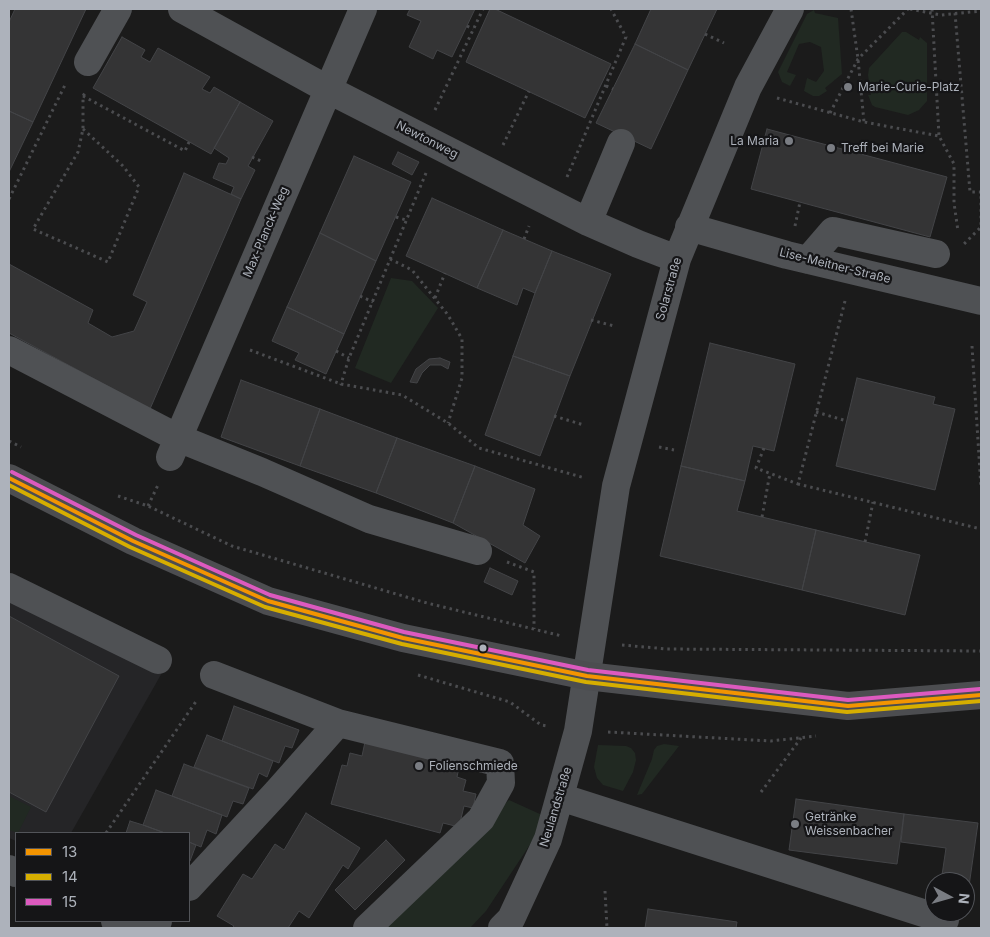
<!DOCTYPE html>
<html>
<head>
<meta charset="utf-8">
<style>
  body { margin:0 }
  #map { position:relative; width:990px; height:937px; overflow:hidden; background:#1b1b1b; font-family:Inter,sans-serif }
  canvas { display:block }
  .frame { position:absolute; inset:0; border:10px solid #adb2bb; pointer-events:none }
  .legend { position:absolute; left:15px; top:832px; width:175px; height:90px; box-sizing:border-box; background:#151517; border:1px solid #525459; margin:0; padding:6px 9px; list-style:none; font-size:15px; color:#adb2bb }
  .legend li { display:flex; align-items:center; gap:10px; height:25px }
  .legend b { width:25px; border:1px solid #525459 }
  .north { position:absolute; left:925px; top:872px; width:50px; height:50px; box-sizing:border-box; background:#151517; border:1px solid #525459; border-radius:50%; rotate:96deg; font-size:14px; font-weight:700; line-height:20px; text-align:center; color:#adb2bb }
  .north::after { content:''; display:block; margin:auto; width:18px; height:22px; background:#7a7d83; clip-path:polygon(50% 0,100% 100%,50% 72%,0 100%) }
</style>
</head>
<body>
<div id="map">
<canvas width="990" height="937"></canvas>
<div class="frame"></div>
<ul class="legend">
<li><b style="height:6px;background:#f39401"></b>13</li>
<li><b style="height:6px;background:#d6ae00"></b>14</li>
<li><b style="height:6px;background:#dd5abf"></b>15</li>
</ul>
<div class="north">N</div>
</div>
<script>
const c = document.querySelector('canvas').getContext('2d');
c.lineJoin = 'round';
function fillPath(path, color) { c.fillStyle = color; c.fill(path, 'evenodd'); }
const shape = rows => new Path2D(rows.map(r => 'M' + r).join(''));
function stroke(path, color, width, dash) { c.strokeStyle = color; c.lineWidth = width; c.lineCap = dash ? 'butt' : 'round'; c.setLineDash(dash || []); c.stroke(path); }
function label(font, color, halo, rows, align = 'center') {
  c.font = font + ' Inter,sans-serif'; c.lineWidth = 4.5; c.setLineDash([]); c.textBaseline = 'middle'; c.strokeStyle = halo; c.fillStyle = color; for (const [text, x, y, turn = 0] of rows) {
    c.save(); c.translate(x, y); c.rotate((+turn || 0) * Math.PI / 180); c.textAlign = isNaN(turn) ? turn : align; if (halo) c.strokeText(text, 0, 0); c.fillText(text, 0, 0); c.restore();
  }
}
fillPath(shape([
  [9,591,163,671,71,833,16,833,16,841,9,838]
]), '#252527');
fillPath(shape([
  [814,10,815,13,838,18,842,74,825,88,827,91,819,96,813,96,804,91,807,78,816,82,824,71,821,47,810,42,799,44,787,72,796,75,790,86,782,82,778,72,807,14],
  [902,32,906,32,919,40,920,37,927,43,927,101,919,110,908,115,875,107,872,105,868,95,871,95,868,75,869,68],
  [391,278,412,281,438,308,391,383,355,368],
  [664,744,679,746,642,794,637,795,652,759,654,750,657,746],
  [598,745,626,746,631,748,635,753,636,760,633,772,623,791,603,785,597,778,594,767],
  [9,796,31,807,18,833,9,830],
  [509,800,542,815,533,840,486,911,470,928,380,928,420,885]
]), '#212922');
const building = shape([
  [15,9,86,9,33,122,9,111,9,22,15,9],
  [410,9,475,9,452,57,437,50,433,59,409,47,421,21,407,15,410,9],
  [490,9,495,9,611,64,585,118,466,62,490,9],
  [651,9,717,9,688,70,635,44,651,9],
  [122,37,145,50,141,57,150,62,158,48,210,77,202,89,210,93,214,87,240,102,211,154,93,88,122,37],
  [635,44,688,70,651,149,596,123,635,44],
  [240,102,273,121,248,166,255,170,241,199,231,194,234,187,213,178,219,163,226,164,229,158,214,148,240,102],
  [9,111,33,122,9,172,9,111],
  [767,129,947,177,930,237,751,189,767,129],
  [398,152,419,162,412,175,392,164,398,152],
  [354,156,411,182,376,261,320,233,354,156],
  [184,173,241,199,150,409,9,333,9,264,93,310,88,323,112,337,134,331,147,302,133,295,184,173],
  [432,198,503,230,477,288,406,256,432,198],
  [503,230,552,251,535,293,523,288,517,305,477,288,503,230],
  [320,233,376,261,344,334,287,307,320,233],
  [552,251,611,274,570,376,513,356,535,293,552,251],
  [287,307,344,334,326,374,295,360,299,353,272,341,287,307],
  [710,343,795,364,774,451,753,446,745,481,681,466,710,343],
  [513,356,570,376,540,456,485,435,513,356],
  [440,358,450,362,448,369,441,365,430,365,422,373,417,383,410,382,416,369,429,359,440,358],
  [857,378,935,397,933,404,955,409,935,490,836,466,857,378],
  [241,380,320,409,300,466,221,437,241,380],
  [320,409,397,438,376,493,300,466,320,409],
  [397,438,475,466,453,523,376,493,397,438],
  [475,466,535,489,523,525,540,536,525,563,453,523,475,466],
  [681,466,745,481,737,511,816,530,802,590,660,556,681,466],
  [816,530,920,555,905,615,802,590,816,530],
  [490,568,518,581,512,595,484,582,490,568],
  [9,616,119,676,46,812,9,792,9,616],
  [234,706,299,730,292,748,285,746,279,763,222,741,234,706],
  [207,735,273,761,267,777,259,773,253,789,194,767,207,735],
  [365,742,459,767,457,777,466,780,463,791,476,794,473,808,464,806,459,827,443,823,440,833,331,804,342,765,347,766,350,753,362,756,365,742],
  [184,764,249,788,243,804,233,801,227,817,172,796,184,764],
  [156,790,222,815,216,834,207,830,201,847,189,842,189,833,165,833,143,825,156,790],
  [796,799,904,814,897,864,789,850,796,799],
  [306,813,360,848,348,869,343,865,309,918,299,911,288,928,232,928,234,926,217,916,243,874,252,879,275,844,284,850,306,813],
  [904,814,978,823,968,893,965,892,965,882,941,882,946,848,901,842,904,814],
  [130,821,143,825,165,833,126,833,130,821],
  [386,840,405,860,355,910,335,890,386,840],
  [189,842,196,845,190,861,189,861,189,842],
  [648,909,737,922,736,928,645,928,648,909]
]);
fillPath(building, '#343435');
stroke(building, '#434447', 1);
stroke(shape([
  [851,9,858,59,864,122],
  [910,9,941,15,981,11],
  [932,9,939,136],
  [955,13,970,192,981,192,981,227,964,244],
  [467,26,473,29],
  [705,34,724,43],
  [606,86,613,89],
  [83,96,185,151,189,142],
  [777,98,864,122,939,136,954,164,954,203,958,231],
  [435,110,483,9],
  [830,113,858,59,908,9],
  [83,129,123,166,139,187,108,262,33,229,78,152,83,129,83,96,85,93],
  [503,145,529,91],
  [252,157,263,162],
  [426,173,349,358,341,384,402,395,448,423,479,448,585,478],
  [567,177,626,37,611,9],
  [9,199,66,83],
  [396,217,406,220],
  [795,226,800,202],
  [524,239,529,226],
  [390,259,412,270,448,315,462,339,462,378,448,423],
  [360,296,373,302],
  [435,298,445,273],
  [845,301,798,484,981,529],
  [591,320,614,326],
  [972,346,981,488],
  [250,350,341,384],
  [336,351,349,358],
  [816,412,847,421],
  [554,416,584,425],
  [9,441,21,447],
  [659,447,674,450],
  [764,448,756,468,798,484],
  [118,496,148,506,232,546,427,603,562,636],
  [148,506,158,485],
  [762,517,770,473],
  [865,542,873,502],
  [507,562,534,572,534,629],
  [622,645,667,649,981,651],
  [418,675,510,702,541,725,547,726],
  [608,732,771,741,816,736],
  [761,792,801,738],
  [106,833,197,700],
  [605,891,607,928]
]), '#4b4c4f', 3, [2.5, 4]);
stroke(shape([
  [182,9,329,90,588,222,638,244,677,259],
  [88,62,118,9],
  [588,222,621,143],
  [689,227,787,255,981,301],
  [808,260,833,231,936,254],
  [9,350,178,438,262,472,369,519,478,551],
  [170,457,363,9],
  [9,587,158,660],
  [214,675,338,723,500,763,501,783,481,819,367,928],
  [560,797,945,920],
  [9,869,16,873],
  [189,887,277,792,338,723],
  [115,921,129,928],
  [151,928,158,921],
  [502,928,511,919,548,839,578,731,616,486,677,259,748,87,790,9]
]), '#4f5154', 28);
stroke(shape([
  [9,478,133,541,268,601,403,638,587,676,848,706,981,695]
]), '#4c4d50', 28);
stroke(shape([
  [9,478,133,541,268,601,403,638,587,676,848,706,981,695]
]), '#f39401', 4);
stroke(shape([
  [9,485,130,547,265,607,402,644,586,682,847,712,981,701]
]), '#d6ae00', 4);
stroke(shape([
  [12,472,136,535,270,595,404,632,588,670,848,700,980,689]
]), '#dd5abf', 4);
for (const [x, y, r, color] of [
  [848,87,5,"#7a7d83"],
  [789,141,5,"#7a7d83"],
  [831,148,5,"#7a7d83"],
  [483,648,4.5,"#adb2bb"],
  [419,766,5,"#7a7d83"],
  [795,824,5,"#7a7d83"]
]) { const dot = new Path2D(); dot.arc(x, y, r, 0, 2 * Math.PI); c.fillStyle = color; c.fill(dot); stroke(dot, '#151517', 2); }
label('12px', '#adb2bb', '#151517', [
  ["Marie-Curie-Platz",858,87],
  ["La Maria",779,141,"right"],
  ["Treff bei Marie",841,148],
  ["Folienschmiede",429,766],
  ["Getränke",805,817],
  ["Weissenbacher",805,831]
], 'left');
label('12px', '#adb2bb', '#151517', [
  ["Newtonweg",427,140,27],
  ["Max-Planck-Weg",266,232,-67],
  ["Lise-Meitner-Straße",835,266,14],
  ["Solarstraße",669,289,-74],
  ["Neulandstraße",556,807,-73]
]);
</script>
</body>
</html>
